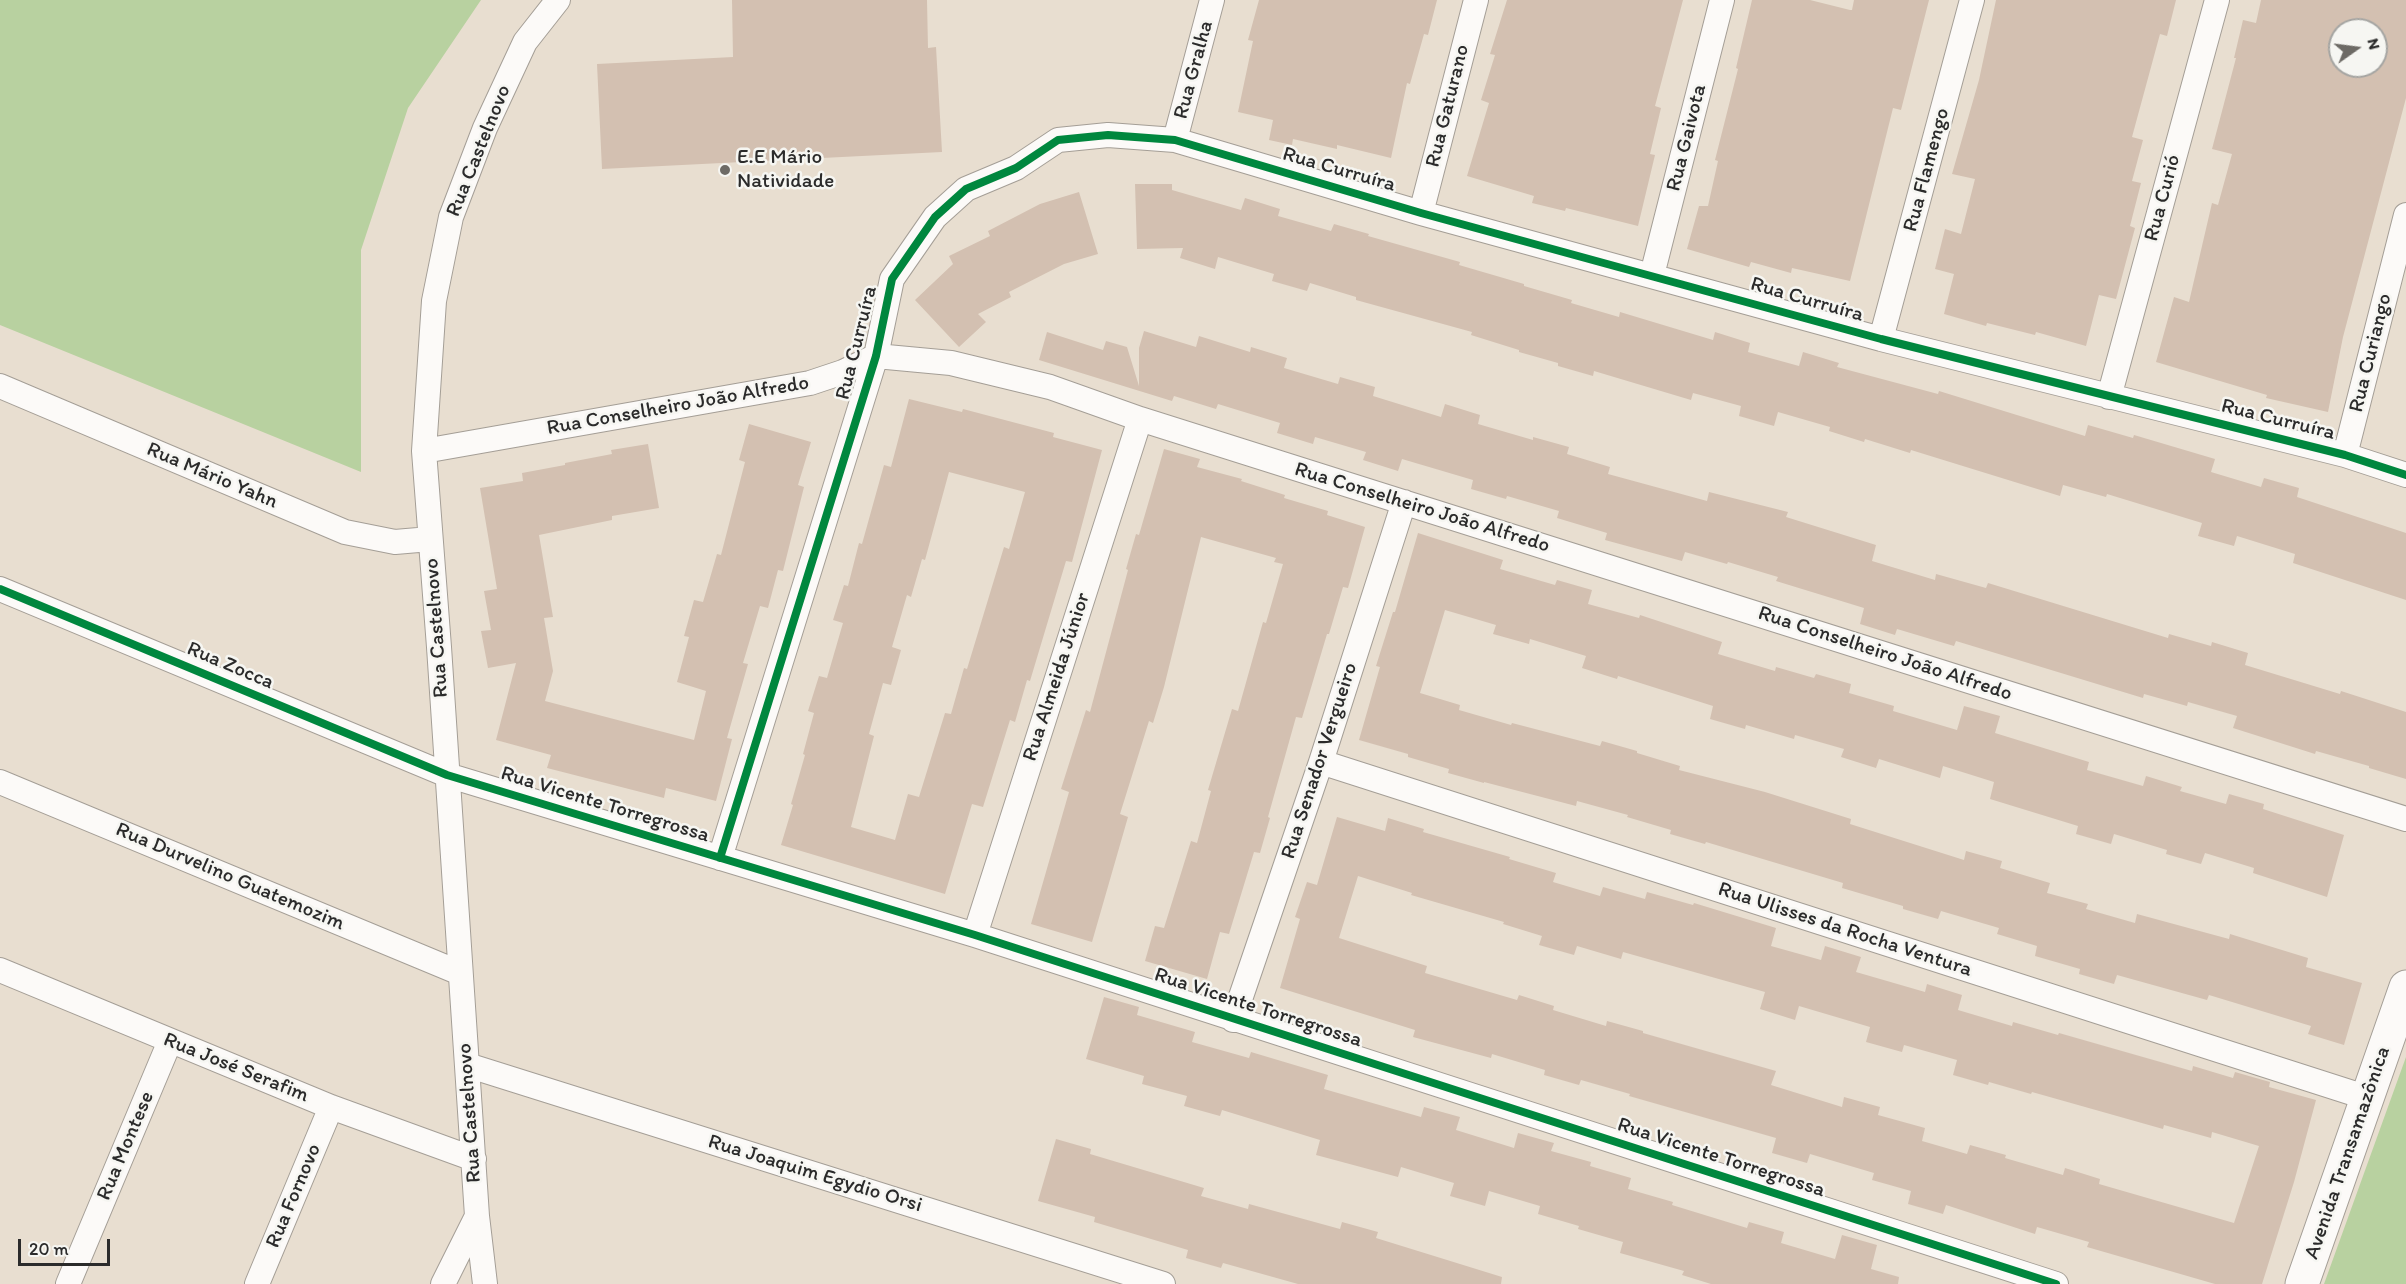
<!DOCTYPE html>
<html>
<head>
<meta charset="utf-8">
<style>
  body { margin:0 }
  #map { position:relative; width:2406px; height:1284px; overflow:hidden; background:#e8ded0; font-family:Itim,sans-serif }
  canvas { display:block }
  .north { position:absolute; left:2328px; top:18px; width:60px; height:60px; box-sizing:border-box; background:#f6f6f2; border:2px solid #a5a5a2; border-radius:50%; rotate:76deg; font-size:16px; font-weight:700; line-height:24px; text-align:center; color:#2b2b2b }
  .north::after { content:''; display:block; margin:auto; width:21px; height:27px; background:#6d6a65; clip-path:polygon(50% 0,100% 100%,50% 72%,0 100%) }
  .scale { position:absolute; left:18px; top:1239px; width:92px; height:27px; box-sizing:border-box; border:3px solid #2b2b2b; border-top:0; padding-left:8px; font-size:18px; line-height:21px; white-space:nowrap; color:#2b2b2b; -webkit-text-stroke:4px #f6f6f2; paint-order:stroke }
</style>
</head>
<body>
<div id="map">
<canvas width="2406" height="1284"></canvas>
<div class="north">N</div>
<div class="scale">20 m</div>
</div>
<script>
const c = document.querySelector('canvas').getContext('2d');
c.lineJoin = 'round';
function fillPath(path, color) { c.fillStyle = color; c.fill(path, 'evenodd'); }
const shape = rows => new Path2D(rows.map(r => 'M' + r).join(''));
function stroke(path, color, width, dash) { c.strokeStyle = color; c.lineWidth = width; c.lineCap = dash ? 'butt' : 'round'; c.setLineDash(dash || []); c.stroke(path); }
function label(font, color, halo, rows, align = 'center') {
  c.font = font + ' Itim,sans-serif'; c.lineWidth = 5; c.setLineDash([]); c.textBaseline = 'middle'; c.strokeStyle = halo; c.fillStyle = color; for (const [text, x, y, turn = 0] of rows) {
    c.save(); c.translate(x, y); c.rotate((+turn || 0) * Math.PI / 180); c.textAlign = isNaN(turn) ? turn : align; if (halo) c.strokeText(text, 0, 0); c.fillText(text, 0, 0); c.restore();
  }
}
fillPath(shape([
  [0,0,481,0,408,108,361,250,361,472,0,325],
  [2406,1057,2406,1284,2324,1284]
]), '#b8d1a0');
fillPath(shape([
  [732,0,927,0,928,48,936,47,942,152,602,169,597,64,733,57],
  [1259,0,1437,0,1428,35,1424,34,1410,84,1407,83,1391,158,1337,145,1337,149,1293,139,1292,145,1269,140,1273,120,1238,112,1253,41,1248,40],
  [1507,0,1683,0,1655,106,1661,108,1650,154,1655,155,1638,226,1566,208,1565,211,1532,203,1534,196,1467,176,1489,103,1481,100,1495,55,1490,54],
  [1752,0,1810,0,1850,10,1852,10,1854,0,1929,0,1901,110,1893,108,1850,281,1792,268,1791,273,1751,262,1749,267,1687,249,1699,206,1708,206,1718,161,1715,160,1738,69,1736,68],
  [1996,0,2176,0,2167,36,2160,34,2132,137,2143,140,2132,181,2141,183,2130,226,2135,228,2116,299,2099,295,2086,346,2036,332,2035,335,1987,323,1986,326,1944,314,1954,274,1935,269,1945,229,1961,234,1975,179,1952,174,1979,80],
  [2261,0,2406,0,2406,98,2343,337,2328,412,2266,398,2267,395,2156,362,2174,297,2189,302,2212,203,2218,205,2232,154,2212,149,2236,58,2234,58,2243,20,2256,23],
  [2340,30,2376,30,2376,66,2340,66],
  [1135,184,1172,184,1172,190,1241,210,1245,198,1280,209,1278,216,1331,231,1334,224,1369,234,1368,236,1460,262,1459,265,1524,284,1524,286,1572,300,1571,303,1619,317,1620,312,1713,340,1715,332,1750,343,1748,352,1799,366,1803,352,1839,363,1837,367,1938,394,1939,391,2085,436,2088,425,2133,438,2134,435,2215,459,2211,472,2261,487,2264,478,2299,488,2297,497,2406,533,2406,600,2293,563,2295,554,2237,536,2234,546,2198,536,2202,523,2107,494,2106,497,2063,485,2060,496,1911,450,1910,453,1865,439,1864,442,1829,431,1830,427,1778,412,1774,426,1739,416,1741,406,1693,393,1691,400,1594,371,1593,376,1558,366,1558,363,1519,352,1519,350,1471,335,1472,332,1356,300,1356,297,1310,283,1307,291,1272,281,1274,274,1218,257,1215,269,1180,258,1183,248,1137,249],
  [1079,192,1098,254,1064,264,1009,292,1011,297,978,314,986,322,959,347,915,300,953,264,949,256,990,236,988,231,1040,204],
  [1144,331,1196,347,1199,336,1250,352,1251,347,1287,358,1284,368,1338,384,1340,377,1375,387,1373,396,1441,417,1445,404,1480,415,1478,424,1533,440,1533,437,1569,447,1567,454,1610,467,1608,474,1707,501,1709,492,1788,512,1786,517,1876,545,1872,561,1935,580,1936,574,1986,588,1988,583,2168,638,2169,634,2211,646,2212,642,2248,653,2245,665,2340,694,2341,691,2406,712,2406,779,2369,768,2369,766,2316,751,2315,754,2233,728,2237,716,2188,702,2187,706,2144,694,2143,698,1956,641,1954,646,1897,629,1895,635,1860,624,1864,608,1776,581,1778,577,1728,562,1727,564,1685,552,1682,561,1605,540,1607,533,1557,518,1559,511,1507,496,1506,499,1471,489,1473,480,1402,459,1398,471,1363,460,1366,452,1315,437,1313,444,1277,433,1280,423,1218,404,1216,409,1174,396,1172,401,1039,360,1047,332,1103,350,1106,341,1127,347,1139,386,1139,348],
  [909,399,962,412,963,409,1054,433,1053,437,1102,450,1072,562,1066,561,1030,681,1027,680,1015,722,1010,720,983,807,972,804,945,894,781,845,793,805,791,804,805,755,803,754,814,713,808,711,819,676,827,678,843,623,833,620,844,585,848,586,859,543,862,544,884,465,891,467],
  [949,472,1025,492,1009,549,1004,547,967,669,964,668,951,714,945,713,919,797,908,794,895,840,851,827,874,736,869,734,883,683,891,685,901,650,892,647,907,595,911,597,922,559,925,560],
  [749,424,811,442,798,485,804,487,783,571,778,570,768,608,760,606,743,663,748,664,727,738,732,739,716,801,666,788,664,798,547,768,551,755,496,740,516,663,488,668,481,631,491,630,484,591,497,589,480,488,523,481,522,473,565,465,565,463,612,454,611,450,648,444,659,508,612,516,612,520,539,535,553,617,544,618,553,671,545,701,694,740,706,691,677,682,689,637,684,636,694,600,703,602,717,554,721,555,745,462,739,460],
  [1164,449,1200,459,1197,467,1242,479,1241,481,1285,495,1284,498,1328,511,1327,515,1365,527,1348,588,1343,587,1329,634,1327,634,1302,718,1296,717,1268,817,1270,818,1260,853,1254,852,1229,934,1220,932,1207,979,1145,961,1155,926,1164,928,1191,841,1197,843,1211,791,1208,790,1232,709,1238,711,1263,622,1266,623,1283,564,1274,562,1276,558,1201,537,1164,687,1153,723,1149,721,1120,814,1128,817,1092,942,1031,924,1069,792,1061,789,1086,710,1090,712,1128,570,1126,569,1136,534,1139,535],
  [1418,533,1503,560,1500,569,1555,585,1557,580,1592,590,1588,604,1639,618,1640,615,1722,642,1718,654,1775,671,1776,667,1814,678,1816,674,1851,684,1849,693,1894,706,1893,711,1957,730,1964,706,2000,716,1995,733,2089,762,2087,770,2143,786,2146,776,2182,787,2180,791,2226,804,2229,794,2264,804,2263,809,2344,835,2327,897,2253,873,2254,868,2205,853,2201,864,2166,854,2167,850,2114,834,2111,844,2076,834,2078,826,1990,799,1994,782,1943,766,1940,778,1879,759,1876,768,1841,757,1844,749,1795,735,1794,739,1746,725,1745,729,1710,719,1713,706,1618,676,1617,679,1582,668,1586,656,1530,639,1529,644,1493,634,1496,625,1445,610,1420,693,1460,705,1459,710,1511,725,1512,723,1600,746,1602,741,1637,751,1637,753,1680,766,1679,770,1765,792,1851,819,1850,824,1964,860,1966,851,2002,861,2000,868,2050,883,2047,893,2088,904,2086,909,2135,923,2137,914,2229,939,2230,934,2308,958,2306,967,2362,983,2344,1045,2308,1034,2311,1026,2209,995,2207,1000,2117,975,2114,984,2079,974,2080,969,2035,956,2037,946,1997,934,1999,928,1941,911,1938,919,1903,909,1903,906,1842,888,1843,883,1706,842,1705,844,1670,834,1671,830,1627,817,1628,815,1577,801,1576,806,1484,782,1484,783,1448,773,1449,769,1408,757,1408,754,1359,740,1380,667,1376,666,1393,612,1395,612],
  [1337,817,1385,831,1388,818,1424,829,1423,832,1510,857,1509,859,1556,873,1553,882,1600,896,1603,887,1645,899,1647,892,1693,905,1694,903,1776,928,1771,946,1821,960,1825,946,1861,957,1856,972,1925,992,1927,984,1962,995,1958,1010,2012,1026,2013,1022,2058,1035,2059,1033,2192,1071,2193,1066,2233,1078,2235,1072,2270,1082,2269,1087,2316,1100,2294,1182,2262,1284,2215,1284,2087,1247,2089,1242,2037,1227,2035,1234,1946,1205,1943,1214,1908,1204,1911,1191,1872,1180,1874,1173,1810,1154,1807,1163,1772,1153,1776,1138,1629,1096,1630,1094,1581,1080,1579,1085,1544,1075,1545,1070,1492,1054,1491,1058,1413,1037,1415,1030,1280,988,1300,919,1295,917,1307,882,1317,885],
  [1358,876,1412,893,1411,895,1504,922,1503,924,1542,936,1539,945,1574,955,1577,946,1621,959,1623,952,1765,992,1760,1009,1795,1020,1799,1006,1870,1027,1866,1042,1902,1052,1904,1045,1957,1060,1953,1075,1988,1085,1989,1082,2031,1094,2032,1092,2163,1129,2164,1125,2211,1138,2212,1132,2259,1146,2234,1223,2099,1184,2100,1179,2065,1168,2063,1175,2005,1158,2006,1155,1970,1145,1967,1154,1922,1141,1925,1128,1878,1115,1880,1107,1844,1097,1842,1107,1771,1085,1776,1071,1643,1033,1643,1031,1607,1021,1606,1026,1553,1010,1554,1006,1519,995,1517,1000,1425,973,1427,966,1339,938],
  [1104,997,1139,1007,1137,1015,1195,1032,1192,1042,1249,1058,1251,1052,1328,1075,1324,1089,1421,1117,1424,1107,1460,1117,1456,1130,1514,1148,1518,1133,1554,1143,1551,1151,1591,1162,1590,1166,1631,1178,1628,1189,1673,1202,1672,1205,1747,1228,1749,1222,1784,1232,1781,1243,1835,1259,1842,1235,1877,1245,1871,1269,1899,1277,1898,1284,1711,1284,1682,1275,1684,1271,1620,1253,1623,1242,1578,1229,1579,1226,1538,1214,1540,1206,1489,1191,1485,1206,1450,1196,1454,1183,1401,1167,1398,1177,1316,1155,1320,1140,1222,1110,1220,1116,1184,1106,1187,1096,1142,1084,1144,1076,1086,1059],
  [1056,1139,1091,1149,1090,1154,1204,1188,1201,1196,1248,1209,1249,1204,1340,1229,1342,1222,1378,1232,1376,1238,1502,1277,1501,1284,1298,1284,1223,1263,1221,1268,1186,1258,1188,1250,1094,1222,1095,1217,1038,1201]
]), '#d3c0b1');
const street = shape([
  [1175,140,1212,0],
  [1421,213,1476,0],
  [1652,275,1722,0],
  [1881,339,1972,0],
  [0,386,345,532,395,542,430,539],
  [2109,397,2217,0],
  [424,451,810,383,843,372,876,356,951,363,1050,387,1140,419,2406,819],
  [2345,455,2406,215],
  [0,589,447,775,975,935,2056,1284],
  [1321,762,2368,1098],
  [0,782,460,973],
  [720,858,876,356,892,279,935,217,966,189,1016,168,1058,140,1108,135,1175,140,1421,213,1881,339,2345,455,2406,475],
  [975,935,1140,419],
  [0,970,331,1107,474,1159],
  [1233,1020,1321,762,1404,502],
  [467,1065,1163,1284],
  [68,1284,170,1041],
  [257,1284,331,1107],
  [443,1284,477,1216],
  [485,1284,477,1216,439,647,424,451,434,301,451,217,485,128,525,42,558,0]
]);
const secondary = shape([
  [2302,1284,2406,987]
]);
stroke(street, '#a49e96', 26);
stroke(secondary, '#a49e96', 35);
stroke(street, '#fcfaf8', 24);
stroke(secondary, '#fcfaf8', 33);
stroke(shape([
  [0,589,447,775,975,935,2056,1284],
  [720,858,876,356,892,279,935,217,966,189,1016,168,1058,140,1108,135,1175,140,1421,213,1881,339,2345,455,2406,475]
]), '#00873e', 8);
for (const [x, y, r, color] of [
  [725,170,6,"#6d6a65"]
]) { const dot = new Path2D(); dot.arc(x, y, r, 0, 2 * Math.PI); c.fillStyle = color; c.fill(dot); stroke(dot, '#f6f6f2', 2); }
label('21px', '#2b2b2b', '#f6f6f2', [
  ["Rua Gralha",1194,70,-75],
  ["Rua Gaturano",1448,106,-76],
  ["Rua Gaivota",1687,138,-76],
  ["Rua Castelnovo",479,151,-68],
  ["Rua Curruíra",1339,170,16],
  ["Rua Flamengo",1927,170,-75],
  ["Rua Curió",2163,198,-75],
  ["Rua Curruíra",1807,300,16],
  ["Rua Curruíra",857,343,-76],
  ["Rua Curiango",2371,353,-76],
  ["Rua Conselheiro João Alfredo",678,406,-10],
  ["Rua Curruíra",2278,420,14],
  ["Rua Mário Yahn",212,476,23],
  ["Rua Conselheiro João Alfredo",1422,508,17],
  ["Rua Castelnovo",437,628,-94],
  ["Rua Conselheiro João Alfredo",1885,654,18],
  ["Rua Zocca",230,666,23],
  ["Rua Almeida Júnior",1057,677,-72],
  ["Rua Senador Vergueiro",1320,761,-72],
  ["Rua Vicente Torregrossa",605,805,17],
  ["Rua Durvelino Guatemozim",230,877,23],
  ["Rua Ulisses da Rocha Ventura",1845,930,18],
  ["Rua Vicente Torregrossa",1258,1008,18],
  ["Rua José Serafim",236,1068,22],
  ["Rua Castelnovo",470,1113,-94],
  ["Rua Montese",126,1146,-67],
  ["Avenida Transamazônica",2348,1153,-71],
  ["Rua Vicente Torregrossa",1721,1158,18],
  ["Rua Joaquim Egydio Orsi",815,1174,17],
  ["Rua Fornovo",294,1196,-67]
]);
label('21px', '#2b2b2b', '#f6f6f2', [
  ["E.E Mário",737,158],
  ["Natividade",737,182]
], 'left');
</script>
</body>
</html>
